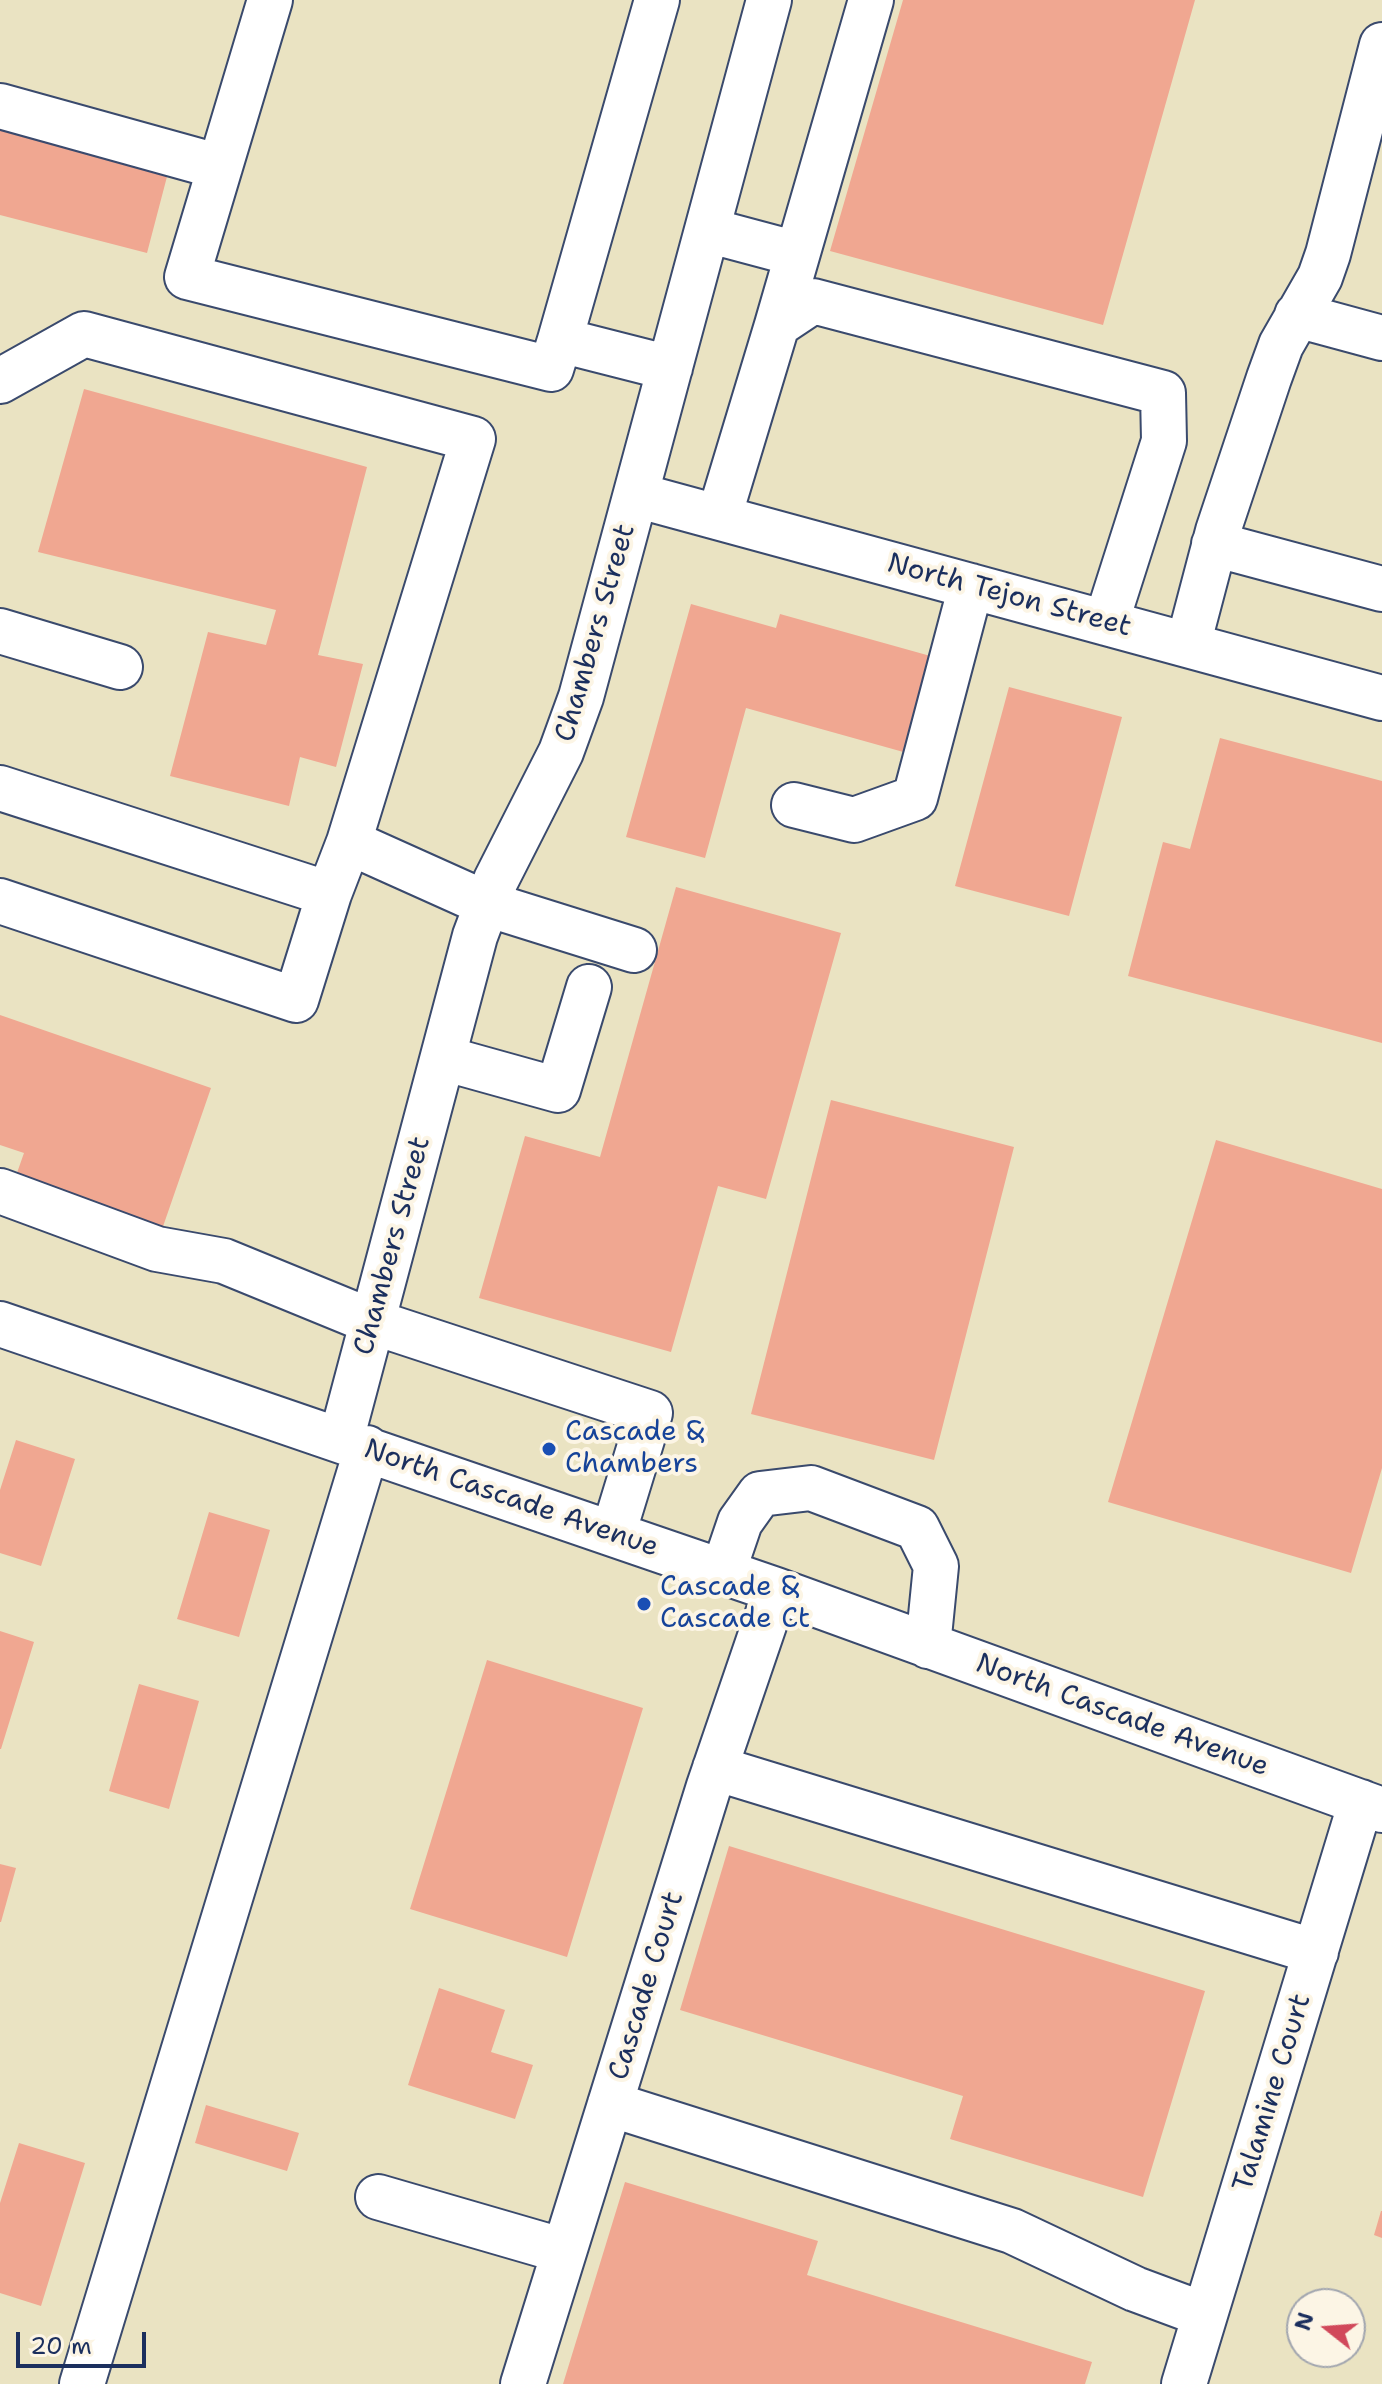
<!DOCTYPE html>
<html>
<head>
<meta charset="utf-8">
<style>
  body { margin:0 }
  #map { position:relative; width:1382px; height:2384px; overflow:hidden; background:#eae3c2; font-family:"Shantell Sans",sans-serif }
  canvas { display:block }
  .north { position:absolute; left:1286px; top:2288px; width:80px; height:80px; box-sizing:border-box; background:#fcf5e5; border:2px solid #a2a6af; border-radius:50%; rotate:287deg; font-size:22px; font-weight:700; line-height:32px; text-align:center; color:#1b2f5e }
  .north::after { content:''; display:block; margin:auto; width:28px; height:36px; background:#d1495b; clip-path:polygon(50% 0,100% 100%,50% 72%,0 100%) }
  .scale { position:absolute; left:16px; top:2332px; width:130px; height:36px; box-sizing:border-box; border:4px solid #1b2f5e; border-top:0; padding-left:10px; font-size:24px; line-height:28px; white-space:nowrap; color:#1b2f5e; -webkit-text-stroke:6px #fcf5e5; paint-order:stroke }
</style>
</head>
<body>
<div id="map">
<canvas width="1382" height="2384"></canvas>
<div class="north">N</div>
<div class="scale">20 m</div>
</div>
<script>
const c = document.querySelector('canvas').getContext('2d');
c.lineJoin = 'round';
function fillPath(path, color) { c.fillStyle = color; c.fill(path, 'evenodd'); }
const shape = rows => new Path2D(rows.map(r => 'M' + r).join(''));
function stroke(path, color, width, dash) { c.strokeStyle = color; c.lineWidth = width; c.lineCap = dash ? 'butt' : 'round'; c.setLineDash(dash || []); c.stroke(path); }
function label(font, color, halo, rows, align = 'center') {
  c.font = font + ' "Shantell Sans",sans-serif'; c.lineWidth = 8; c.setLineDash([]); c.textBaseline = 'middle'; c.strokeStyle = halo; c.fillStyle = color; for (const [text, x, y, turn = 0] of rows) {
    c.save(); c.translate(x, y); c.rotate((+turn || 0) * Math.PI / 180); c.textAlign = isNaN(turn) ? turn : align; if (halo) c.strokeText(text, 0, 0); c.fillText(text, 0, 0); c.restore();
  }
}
fillPath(shape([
  [903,0,1195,0,1103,325,830,251],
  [0,125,169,169,147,253,0,215],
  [84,389,367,467,318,655,363,664,336,767,300,757,289,806,170,776,208,632,266,645,276,610,38,552],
  [691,604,776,628,780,614,934,657,907,753,746,708,705,858,626,837],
  [1009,687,1122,717,1069,916,955,886],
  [1220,738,1382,781,1382,1043,1128,976,1163,842,1190,849],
  [676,887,841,933,766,1199,718,1186,671,1352,479,1298,525,1136,600,1157],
  [0,1015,211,1088,159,1238,12,1187,24,1153,0,1145],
  [831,1100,1014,1147,934,1460,751,1414],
  [1216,1140,1382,1189,1382,1468,1351,1573,1108,1502],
  [16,1440,75,1459,41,1566,0,1553,0,1490],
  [209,1512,270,1530,239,1637,177,1619],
  [0,1631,34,1642,1,1749,0,1749],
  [487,1660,643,1708,567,1957,410,1909],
  [139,1684,199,1701,169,1809,109,1791],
  [729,1846,1205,1991,1143,2197,950,2139,963,2096,680,2010],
  [0,1864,16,1868,1,1922,0,1922],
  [439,1988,505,2010,491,2052,533,2065,515,2119,408,2085],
  [206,2105,299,2133,287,2171,195,2143],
  [19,2143,85,2163,41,2306,0,2293,0,2203],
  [625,2182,818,2241,807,2275,1092,2362,1085,2384,563,2384],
  [1381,2211,1382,2211,1382,2238,1374,2235]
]), '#f0a791');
const minor = shape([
  [270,0,187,277,551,369,560,340,670,368],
  [0,106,220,167],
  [707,230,797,254],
  [1297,315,1382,338],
  [777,325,871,0],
  [560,340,657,0],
  [0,381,84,334,473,439,349,842,487,904,634,950],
  [636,495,1382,698],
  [719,517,777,325,813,301,1163,393,1164,441,1106,623],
  [1214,544,1382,589],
  [0,631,120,667],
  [1188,645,1218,531,1269,378,1281,345,1320,277,1328,254,1382,45],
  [0,788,329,894],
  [794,805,854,820,915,798,971,586],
  [0,901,296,1000,329,894,349,842],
  [443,1058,558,1090,589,987],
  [0,1191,157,1249,224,1261,373,1322,650,1413,613,1534],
  [0,1324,776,1590,1382,1810],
  [341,1440,475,936,496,880,561,752,581,697,769,0],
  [723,1572,740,1522,760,1494,811,1488,917,1528,936,1566,928,1646],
  [715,1768,1316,1952],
  [610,2104,1012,2231,1135,2289,1205,2315],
  [378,2197,564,2251],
  [82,2384,367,1448],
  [523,2384,709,1786,776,1590],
  [1184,2384,1361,1802]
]);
stroke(minor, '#3a4a6d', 48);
stroke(minor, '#fff', 44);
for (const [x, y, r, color] of [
  [549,1449,8,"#1a4fb4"],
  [644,1604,8,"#1a4fb4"]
]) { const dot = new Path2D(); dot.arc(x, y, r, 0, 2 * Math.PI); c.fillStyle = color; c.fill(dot); stroke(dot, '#fcf5e5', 3); }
label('28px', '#1b2f5e', '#fcf5e5', [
  ["North Tejon Street",1009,596,15],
  ["Chambers Street",596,633,-74],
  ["Chambers Street",393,1246,-75],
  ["North Cascade Avenue",511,1499,19],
  ["North Cascade Avenue",1122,1716,20],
  ["Cascade Court",647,1986,-73],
  ["Talamine Court",1273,2093,-73]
]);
label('28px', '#164399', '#fcf5e5', [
  ["Cascade &",565,1433],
  ["Chambers",565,1465],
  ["Cascade &",660,1588],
  ["Cascade Ct",660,1620]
], 'left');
</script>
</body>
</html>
